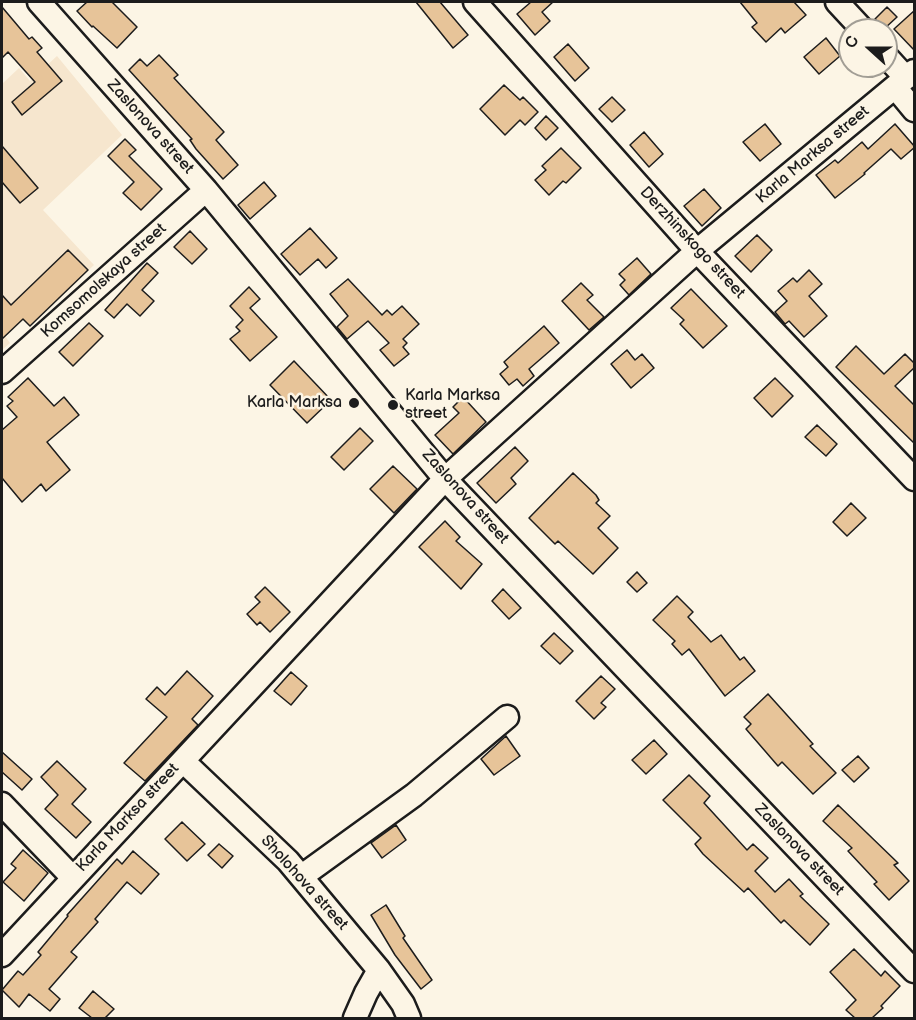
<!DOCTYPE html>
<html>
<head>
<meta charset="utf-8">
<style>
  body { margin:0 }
  #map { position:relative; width:916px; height:1020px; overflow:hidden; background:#fcf5e5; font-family:"Balsamiq Sans",sans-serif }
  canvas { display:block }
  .frame { position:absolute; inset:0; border:3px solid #1c1c1c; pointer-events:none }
  .north { position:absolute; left:838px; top:18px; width:60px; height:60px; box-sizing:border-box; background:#fcf5e5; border:2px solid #a29e95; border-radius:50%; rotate:291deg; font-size:16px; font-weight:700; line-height:24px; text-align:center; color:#1c1c1c }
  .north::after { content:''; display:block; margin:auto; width:21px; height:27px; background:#1c1c1c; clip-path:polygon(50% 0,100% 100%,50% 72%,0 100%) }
</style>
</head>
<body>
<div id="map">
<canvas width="916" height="1020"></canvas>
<div class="frame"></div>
<div class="north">С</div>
</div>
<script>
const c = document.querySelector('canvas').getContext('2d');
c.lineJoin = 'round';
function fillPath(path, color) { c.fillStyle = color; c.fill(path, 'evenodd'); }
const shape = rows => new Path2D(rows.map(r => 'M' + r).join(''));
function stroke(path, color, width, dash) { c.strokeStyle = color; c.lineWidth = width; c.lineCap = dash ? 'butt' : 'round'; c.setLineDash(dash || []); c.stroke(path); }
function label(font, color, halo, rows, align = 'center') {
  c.font = font + ' "Balsamiq Sans",sans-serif'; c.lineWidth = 5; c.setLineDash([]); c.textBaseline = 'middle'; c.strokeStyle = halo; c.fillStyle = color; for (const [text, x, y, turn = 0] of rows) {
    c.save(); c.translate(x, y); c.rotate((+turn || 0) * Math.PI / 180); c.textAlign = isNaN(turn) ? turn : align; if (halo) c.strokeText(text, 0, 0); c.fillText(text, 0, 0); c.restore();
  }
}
fillPath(shape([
  [57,56,122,135,43,210,94,265,30,326,23,319,5,336,10,343,2,350,2,84,19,68,30,81]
]), '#f6e6ce');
const building = shape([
  [87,2,112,2,137,27,117,48,93,26,92,27,77,11,87,2],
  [416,2,440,2,468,35,453,48,416,2],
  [531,2,553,2,542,12,550,21,535,35,517,14,531,2],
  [740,2,794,2,806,15,785,33,781,28,766,42,752,27,757,23,740,2],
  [2,7,29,39,32,37,42,48,37,52,62,81,22,115,12,102,35,82,8,52,2,58,2,7],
  [887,7,897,17,884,29,875,19,887,7],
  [915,10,915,51,894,29,915,10],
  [826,38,840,56,819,74,804,57,826,38],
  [568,44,589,68,575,81,554,57,568,44],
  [159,55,178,75,174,78,224,132,216,140,238,165,223,179,196,149,190,140,192,139,129,70,140,59,147,66,159,55],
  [504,85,520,100,523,97,538,112,525,125,520,120,505,135,480,109,504,85],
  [612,97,625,110,612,122,599,109,612,97],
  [546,116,558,128,546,140,535,128,546,116],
  [765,124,781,144,760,161,743,142,765,124],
  [895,124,915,147,901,159,891,149,864,173,865,174,835,198,816,175,835,160,838,163,862,142,868,149,895,124],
  [644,132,663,154,649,167,630,145,644,132],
  [125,139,136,150,129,156,162,189,141,210,123,193,134,182,108,156,125,139],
  [2,146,38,188,20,203,2,182,2,146],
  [561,148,581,168,566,183,563,181,549,195,535,180,546,170,542,166,561,148],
  [264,182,276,196,250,219,238,205,264,182],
  [704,189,721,208,702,226,684,206,704,189],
  [310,228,337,258,326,268,318,259,300,275,281,254,310,228],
  [190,231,207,249,192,264,174,247,190,231],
  [757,235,772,250,751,272,735,256,757,235],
  [68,250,88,270,30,326,23,319,2,339,2,295,11,305,68,250],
  [637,258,651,274,629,295,620,285,625,280,619,274,637,258],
  [147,263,158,273,142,290,154,301,140,316,127,304,114,318,105,310,147,263],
  [809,270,822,284,809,296,827,316,804,337,789,321,785,324,775,312,787,301,778,291,793,278,797,282,809,270],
  [348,279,382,315,387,310,392,315,402,306,419,324,403,339,407,343,403,347,409,354,394,366,380,350,389,343,368,321,347,339,337,327,348,316,330,294,348,279],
  [581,283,593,295,587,300,604,317,589,330,562,301,581,283],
  [249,287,260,299,250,308,277,337,250,361,230,339,240,331,236,327,243,320,230,306,249,287],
  [691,289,727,326,703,348,680,324,684,320,671,308,691,289],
  [89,323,103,336,73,366,59,352,89,323],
  [544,326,559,343,529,369,534,376,523,386,517,379,509,385,500,374,508,367,504,362,544,326],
  [856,346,884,374,905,354,915,364,915,367,895,386,915,406,915,444,836,367,856,346],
  [627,350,635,360,642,354,654,368,631,388,611,364,627,350],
  [294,361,331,400,307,423,270,385,294,361],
  [28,378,54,406,64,397,79,415,47,442,70,470,46,491,41,484,22,502,2,478,2,430,17,417,7,406,13,401,8,397,28,378],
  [775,378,793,396,772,417,754,398,775,378],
  [463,397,486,422,453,454,435,435,459,413,453,407,463,397],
  [817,425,837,444,826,456,805,437,817,425],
  [360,428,373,441,344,470,331,457,360,428],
  [515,447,528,461,511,478,516,484,496,503,477,483,515,447],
  [393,466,417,489,394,513,370,489,393,466],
  [573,473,596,495,599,500,596,503,610,516,598,528,618,548,593,574,558,541,555,544,529,518,573,473],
  [851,503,866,518,847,536,833,522,851,503],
  [445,521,460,537,456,541,482,564,461,589,419,547,445,521],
  [637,572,647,583,637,592,627,582,637,572],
  [265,587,290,612,270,632,260,622,257,625,247,614,260,602,255,597,265,587],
  [503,589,521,608,509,619,492,601,503,589],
  [677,596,693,612,688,617,711,642,721,635,740,660,744,657,755,671,725,696,689,649,682,655,672,644,675,641,653,620,677,596],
  [554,633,573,651,560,664,541,646,554,633],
  [187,671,213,696,192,719,198,725,145,781,124,763,167,717,146,699,157,687,165,695,187,671],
  [291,672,307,686,291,705,274,691,291,672],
  [601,676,615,689,601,703,606,707,594,719,576,701,601,676],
  [768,694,813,744,810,746,836,773,813,794,782,762,778,766,746,729,751,724,744,717,768,694],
  [506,736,520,756,494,775,481,759,506,736],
  [654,740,667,754,646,774,632,760,654,740],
  [2,752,32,779,22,790,2,772,2,752],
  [858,756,869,768,854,782,842,770,858,756],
  [57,761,86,789,72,804,91,822,76,838,45,809,58,795,41,777,57,761],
  [689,775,710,796,704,803,747,850,753,844,768,858,755,871,775,892,789,879,803,894,800,896,829,924,810,945,784,920,781,923,748,888,744,892,703,854,695,844,701,838,663,800,689,775],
  [838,805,898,863,894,865,909,881,889,900,874,884,877,882,848,851,852,848,823,821,838,805],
  [182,822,205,844,187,861,165,839,182,822],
  [396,825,406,840,382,858,371,843,396,825],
  [219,844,233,856,222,868,208,855,219,844],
  [23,850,48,873,24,901,3,882,16,868,11,864,23,850],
  [133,851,159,874,141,894,127,882,95,919,98,922,71,952,77,957,49,989,60,999,50,1011,29,994,19,1007,2,990,18,971,23,975,41,955,38,952,68,916,67,915,117,859,122,864,133,851],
  [386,905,405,936,403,938,432,980,421,989,395,955,371,915,386,905],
  [854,949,881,976,885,971,900,986,881,1006,883,1008,872,1018,855,1018,846,1010,856,1000,830,972,854,949],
  [93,991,114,1009,105,1018,92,1018,79,1008,93,991]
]);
fillPath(building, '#e7c499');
stroke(building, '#1c1c1c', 1.5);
const minor = shape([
  [39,2,206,190,445,479,914,971],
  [475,2,697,251,914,479],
  [837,2,863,30],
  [886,56,906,78],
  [895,87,914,110],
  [2,372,206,190],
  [183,761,288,861,379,970,403,1004,409,1018],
  [2,804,73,878],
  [302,876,414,795,507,717],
  [2,955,445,479,697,251,914,71],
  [355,1018,366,993,379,970]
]);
stroke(minor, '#1c1c1c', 27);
stroke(minor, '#fcf5e5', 22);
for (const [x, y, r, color] of [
  [354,403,6,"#1c1c1c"],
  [393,405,6,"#1c1c1c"]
]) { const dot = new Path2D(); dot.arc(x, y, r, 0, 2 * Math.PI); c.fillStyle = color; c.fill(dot); stroke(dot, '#fcf5e5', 2); }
label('16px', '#1c1c1c', '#fcf5e5', [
  ["Zaslonova street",150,127,48],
  ["Karla Marksa street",813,155,-40],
  ["Derzhinskogo street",692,243,47],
  ["Komsomolskaya street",104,281,-42],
  ["Zaslonova street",465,497,48],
  ["Karla Marksa street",128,818,-47],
  ["Zaslonova street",799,850,46],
  ["Sholohova street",304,883,48]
]);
label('16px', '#1c1c1c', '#fcf5e5', [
  ["Karla Marksa",405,396],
  ["street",405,414],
  ["Karla Marksa",342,403,"right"]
], 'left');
</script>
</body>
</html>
